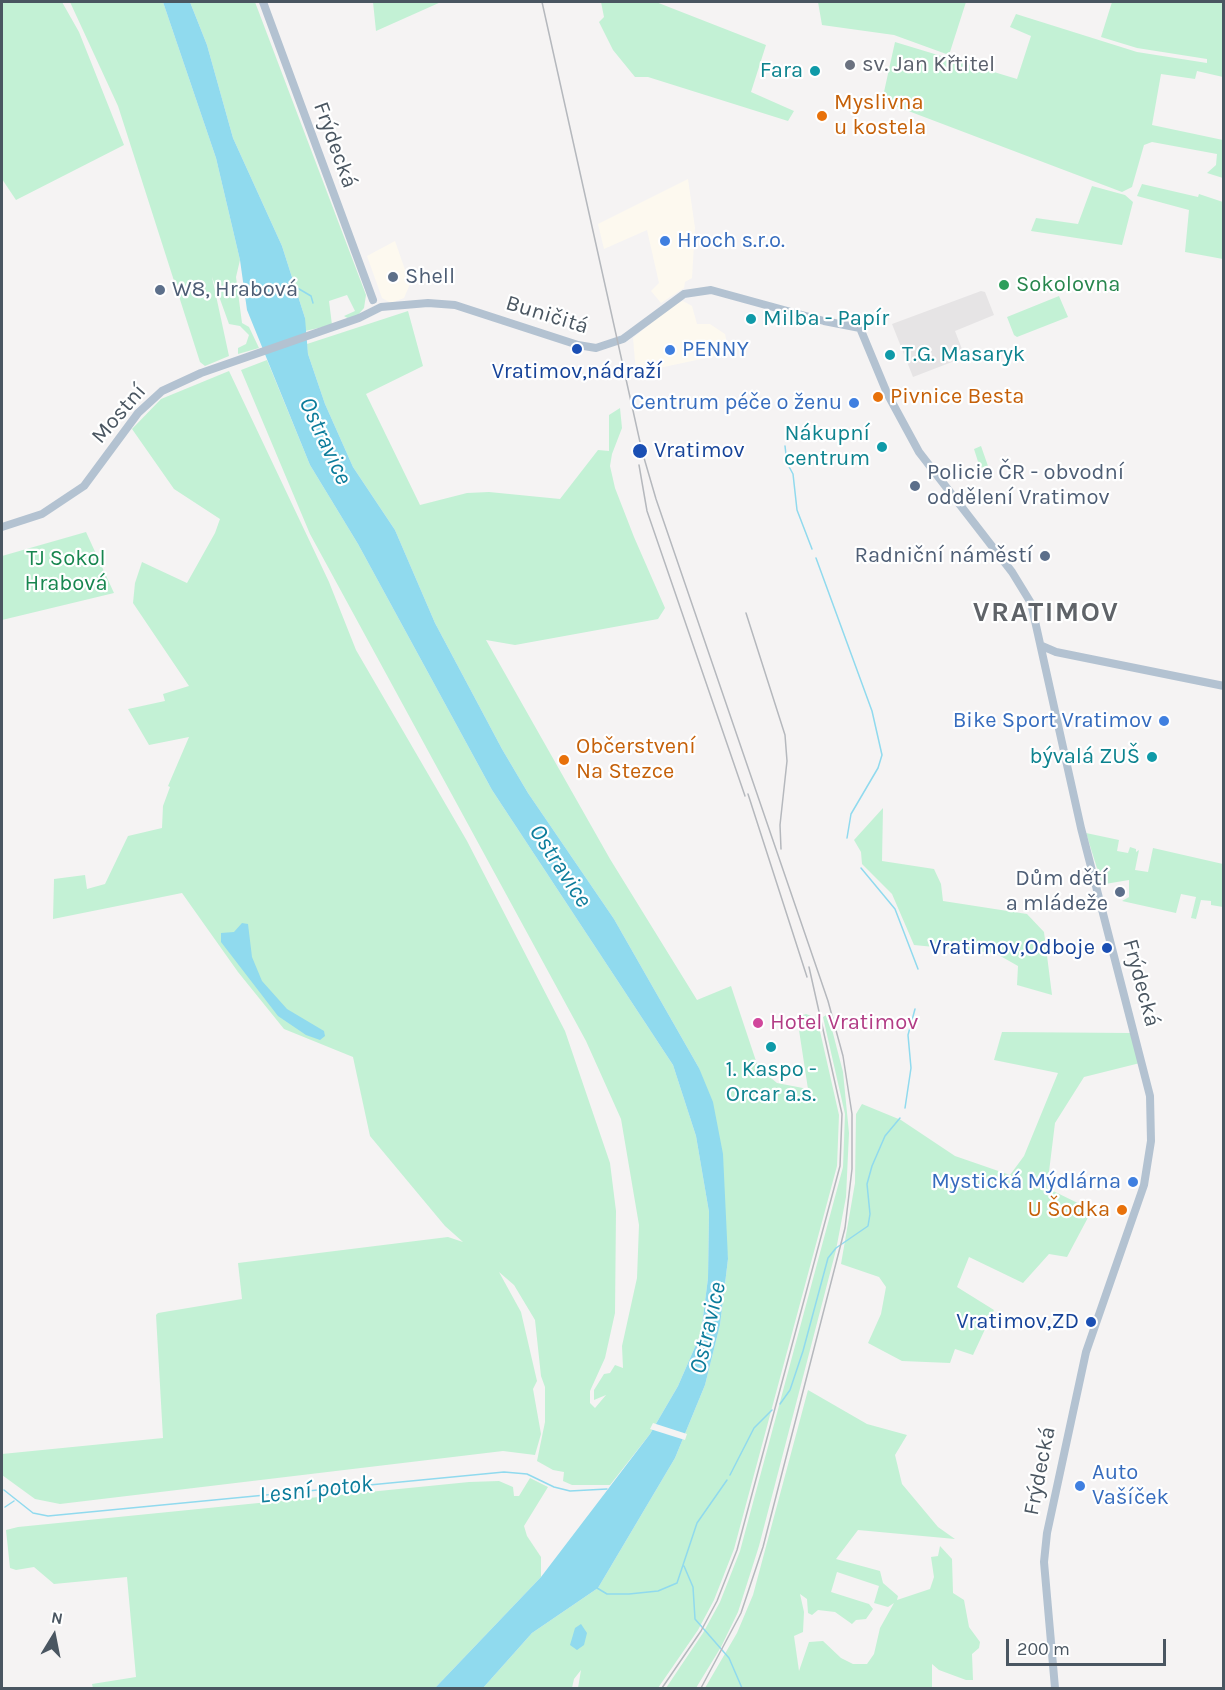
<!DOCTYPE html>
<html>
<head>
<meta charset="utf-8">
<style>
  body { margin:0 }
  #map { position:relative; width:1225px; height:1690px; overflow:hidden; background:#f5f3f3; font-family:Karla,sans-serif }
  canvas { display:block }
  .frame { position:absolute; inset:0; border:3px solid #4a5661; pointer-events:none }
  .north { position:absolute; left:24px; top:1606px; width:60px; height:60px; -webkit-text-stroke:4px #fff; paint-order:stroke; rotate:10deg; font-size:16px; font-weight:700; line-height:24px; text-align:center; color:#4a5661 }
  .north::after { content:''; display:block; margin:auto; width:21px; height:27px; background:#4a5661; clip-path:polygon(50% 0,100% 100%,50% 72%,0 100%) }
  .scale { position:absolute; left:1006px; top:1639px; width:160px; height:27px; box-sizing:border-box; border:3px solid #4a5661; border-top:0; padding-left:8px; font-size:18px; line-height:21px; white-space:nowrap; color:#4a5661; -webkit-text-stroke:4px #fff; paint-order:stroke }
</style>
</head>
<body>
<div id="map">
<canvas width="1225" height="1690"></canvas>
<div class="frame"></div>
<div class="north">N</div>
<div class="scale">200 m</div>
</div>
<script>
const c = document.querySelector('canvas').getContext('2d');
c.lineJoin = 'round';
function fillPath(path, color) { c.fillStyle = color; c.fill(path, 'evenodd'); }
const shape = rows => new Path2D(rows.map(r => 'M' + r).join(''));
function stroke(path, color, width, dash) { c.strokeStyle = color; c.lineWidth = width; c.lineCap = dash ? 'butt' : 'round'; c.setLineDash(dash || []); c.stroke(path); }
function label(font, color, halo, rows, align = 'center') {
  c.font = font + ' Karla,sans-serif'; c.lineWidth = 4.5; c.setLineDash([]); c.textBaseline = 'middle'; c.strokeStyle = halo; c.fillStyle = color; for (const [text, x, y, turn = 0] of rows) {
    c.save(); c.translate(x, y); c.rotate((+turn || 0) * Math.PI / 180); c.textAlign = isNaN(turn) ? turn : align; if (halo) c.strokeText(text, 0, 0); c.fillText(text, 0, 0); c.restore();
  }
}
fillPath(shape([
  [688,179,695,228,692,278,685,282,684,288,661,303,651,291,659,283,647,230,604,249,598,224],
  [395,241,410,284,404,298,391,303,382,298,367,256],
  [683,301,692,306,697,324,710,324,725,334,729,353,636,373,633,338,673,305]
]), '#fdf9ef');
fillPath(shape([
  [981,291,985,292,994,315,955,331,965,357,913,377,892,324]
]), '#e6e4e5');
fillPath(shape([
  [2,2,62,2,79,32,124,145,16,200,2,179],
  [70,2,163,2,216,158,240,260,236,277,242,323,249,327,259,348,238,354,238,348,246,344,249,335,240,326,229,324,212,277,229,356,205,366,200,362,118,106],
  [190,2,255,2,366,295,364,308,357,316,349,319,344,316,355,311,347,295,329,301,332,325,305,331,305,318,282,246,233,138,207,45],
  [373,2,441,2,376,31],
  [601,2,656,2,766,45,751,92,794,111,788,121,648,77,635,77,613,50,599,22,604,17],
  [818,2,966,2,949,55,894,35,822,25],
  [1112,2,1223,2,1223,77,1197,71,1195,79,1161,74,1152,125,1223,140,1223,178,1207,173,1216,165,1217,154,1152,142,1144,145,1132,187,1122,192,882,101,895,42,1017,79,1031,36,1010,27,1016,14,1137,52,1207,63,1207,59,1137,48,1101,37],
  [1142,184,1198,197,1199,194,1223,202,1223,259,1185,252,1189,210,1137,196],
  [1092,186,1125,195,1133,202,1122,245,1031,231,1036,218,1078,224],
  [1059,296,1068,317,1017,337,1014,335,1007,317],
  [408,311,423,366,366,394,420,505,467,493,489,492,560,499,598,450,609,451,609,415,620,408,622,428,612,454,610,466,615,488,634,537,665,608,658,619,515,645,486,640,610,859,697,1000,731,986,758,1067,777,1083,808,1089,797,1017,806,1014,817,1018,839,1115,837,1166,734,1549,714,1600,698,1630,658,1688,578,1688,581,1670,574,1679,572,1688,483,1688,532,1633,598,1588,675,1458,705,1385,720,1325,728,1259,699,1068,614,919,528,793,502,749,435,623,395,530,353,467,325,404,308,354,307,344],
  [267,360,310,465,358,544,492,790,673,1065,696,1136,709,1212,708,1278,701,1333,678,1386,650,1434,610,1485,572,1485,563,1481,564,1472,553,1470,537,1461,545,1422,545,1387,541,1376,535,1320,514,1285,499,1272,521,1312,537,1381,533,1389,541,1434,535,1455,503,1451,60,1504,35,1499,2,1475,2,1454,163,1438,156,1315,158,1313,242,1299,238,1263,448,1237,463,1242,445,1226,370,1136,353,1057,284,1029,238,972,182,893,53,919,54,879,85,875,87,889,105,884,128,836,162,828,163,806,170,787,168,786,189,737,149,745,128,709,165,701,163,694,189,686,133,603,135,583,142,562,187,583,215,533,220,519,174,489,132,429,161,399,229,371,329,582,356,650,467,841,565,1031,610,1163,616,1211,615,1313,605,1358,590,1391,590,1403,595,1408,606,1395,594,1400,594,1390,604,1374,610,1373,615,1365,623,1368,622,1346,637,1278,639,1225,621,1119,586,1041,310,534,241,370],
  [981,446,988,466,980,468,974,449],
  [86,532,114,593,2,620,2,556],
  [883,808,882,861,934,869,941,884,943,901,1027,914,1044,932,1052,995,1017,985,1018,966,995,953,914,945,892,894,862,864,861,852,854,840],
  [1086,833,1119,840,1117,851,1128,853,1130,847,1136,849,1136,852,1139,850,1135,870,1148,872,1153,848,1223,864,1223,907,1211,905,1211,901,1201,900,1196,919,1191,918,1196,897,1181,894,1176,913,1122,901,1129,897,1129,880,1105,884,1101,881],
  [828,1014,843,1072,849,1133,846,1197,836,1250,759,1546,738,1612,721,1647,696,1688,666,1688,703,1633,720,1602,740,1551,843,1167,845,1114,823,1017],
  [1002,1032,1131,1033,1140,1063,1084,1077,1055,1123,1047,1188,1092,1210,1067,1257,1049,1254,1023,1283,969,1257,957,1287,994,1310,973,1355,955,1349,950,1363,902,1361,868,1343,881,1314,886,1287,879,1277,841,1264,855,1183,856,1114,862,1104,901,1120,955,1156,1010,1175,1024,1156,1058,1073,994,1060],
  [808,1390,867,1424,907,1435,895,1455,902,1484,938,1527,955,1539,858,1530,836,1559,880,1571,883,1583,898,1596,897,1600,930,1589,934,1577,931,1557,938,1556,940,1546,952,1559,953,1593,964,1600,969,1627,980,1642,979,1648,972,1654,973,1680,966,1680,939,1670,932,1664,932,1688,705,1688,737,1633,753,1595],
  [837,1572,879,1586,874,1603,888,1607,894,1603,880,1628,874,1654,867,1664,853,1664,841,1658,823,1641,809,1642,799,1671,794,1636,803,1632,804,1612,800,1594,807,1599,808,1613,812,1615,818,1610,835,1612,852,1624,856,1620,866,1619,873,1609,869,1604,831,1592],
  [530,1478,548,1487,524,1526,527,1536,541,1557,541,1577,435,1688,93,1688,92,1684,136,1677,127,1577,54,1584,34,1567,16,1570,10,1568,6,1530,18,1527,469,1482,499,1481,513,1487,514,1496,519,1496]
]), '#c3f1d5');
fillPath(shape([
  [163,2,190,2,207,45,233,138,282,246,305,318,308,354,325,404,353,467,395,530,435,623,502,749,528,793,614,919,699,1068,713,1102,723,1154,728,1259,720,1325,705,1385,675,1458,598,1588,532,1633,483,1688,435,1688,541,1577,650,1434,678,1386,701,1333,708,1278,709,1212,696,1136,673,1065,492,790,358,544,310,465,247,310,240,260,216,158],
  [242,923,248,924,252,957,262,981,287,1009,324,1031,325,1036,320,1040,306,1035,278,1016,221,942,221,933,234,932],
  [581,1624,587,1633,584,1645,577,1650,570,1645,575,1628]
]), '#90daee');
fillPath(shape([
  [653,1423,687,1434,685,1440,650,1429]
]), '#f5f3f3');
stroke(shape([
  [294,286,311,296,313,303],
  [785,446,787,463,793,474,797,510,812,549],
  [816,558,872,711,882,755,878,768,851,814,847,838],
  [861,868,895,909,918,969],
  [905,1108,911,1068,908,1035,915,1009],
  [780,1404,790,1390,803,1351,828,1258,836,1248,868,1226,870,1214,867,1184,872,1166,885,1136,900,1118],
  [730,1475,754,1428,772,1410],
  [4,1490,33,1513,48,1516,504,1472,527,1474,554,1487,570,1491,607,1489],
  [5,1507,14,1501],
  [684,1566,693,1587,695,1619,729,1658,742,1688],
  [597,1588,607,1594,629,1594,658,1591,677,1583,697,1523,727,1480]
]), '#90daee', 1.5);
stroke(shape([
  [263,2,373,300],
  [2,527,42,514,84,486,138,413,162,391,201,373,359,318,381,307,428,303,455,305,578,345,596,348,623,339,684,294,711,290,824,321,860,328,887,393,919,452,1012,572,1031,603,1081,828,1150,1096,1151,1141,1144,1185,1086,1352,1047,1533,1044,1562,1055,1688],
  [1042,646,1056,652,1224,686]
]), '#b3c2d1', 8);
stroke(shape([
  [542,2,642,451,656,499,828,1001,843,1056,852,1114,852,1169,845,1228,763,1547,741,1613,701,1688],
  [639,465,647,511,745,796],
  [746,613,785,735,787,761,780,825,781,849],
  [748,794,807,977],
  [662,1688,701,1631,717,1601,737,1550,840,1166,842,1114,809,967]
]), '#b5b8bd', 1.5);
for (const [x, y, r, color] of [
  [850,65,6,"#6b7280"],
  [815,71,6,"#0f9aa8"],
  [822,116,6,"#e8710a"],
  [665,241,6,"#3f7fe0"],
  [393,277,6,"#5c6f8a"],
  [1004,285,6,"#2e9e5b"],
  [160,290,6,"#5c6f8a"],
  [751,319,6,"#0f9aa8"],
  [577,349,6,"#1a4fb4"],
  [670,350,6,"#3f7fe0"],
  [890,355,6,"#0f9aa8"],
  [878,397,6,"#e8710a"],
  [854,403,6,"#3f7fe0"],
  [882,447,6,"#0f9aa8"],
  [640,451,8,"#1a4fb4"],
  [915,486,6,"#5c6f8a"],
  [1045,556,6,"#5c6f8a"],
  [1164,721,6,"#3f7fe0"],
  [1152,757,6,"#0f9aa8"],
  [564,760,6,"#e8710a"],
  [1120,892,6,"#5c6f8a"],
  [1107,948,6,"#1a4fb4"],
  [758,1023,6,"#d1479c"],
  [771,1047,6,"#0f9aa8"],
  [1133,1182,6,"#3f7fe0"],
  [1122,1210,6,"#e8710a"],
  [1091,1322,6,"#1a4fb4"],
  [1080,1486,6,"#3f7fe0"]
]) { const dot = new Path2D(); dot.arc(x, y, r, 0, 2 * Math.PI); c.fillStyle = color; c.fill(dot); stroke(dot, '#fff', 2); }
label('22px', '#5b616d', '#fff', [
  ["sv. Jan Křtitel",862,65]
], 'left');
label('22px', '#0d838f', '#fff', [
  ["Fara",803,71],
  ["Milba - Papír",763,319,"left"],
  ["T.G. Masaryk",902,355,"left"],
  ["Nákupní",870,434],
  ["centrum",870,459],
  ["bývalá ZUŠ",1140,757],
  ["1. Kaspo -",771,1070,"center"],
  ["Orcar a.s.",771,1095,"center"]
], 'right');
label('22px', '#c56008', '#fff', [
  ["Myslivna",834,103],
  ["u kostela",834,128],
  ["Pivnice Besta",890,397],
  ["Občerstvení",576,747],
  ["Na Stezce",576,772],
  ["U Šodka",1110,1210,"right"]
], 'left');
label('22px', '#4a5661', '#fff', [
  ["Frýdecká",335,145,70],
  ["Buničitá",547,315,17],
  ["Mostní",119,414,-49],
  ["Frýdecká",1141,983,75],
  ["Frýdecká",1040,1471,-79]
]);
label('22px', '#366cbe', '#fff', [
  ["Hroch s.r.o.",677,241],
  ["PENNY",682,350],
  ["Centrum péče o ženu",842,403,"right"],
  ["Bike Sport Vratimov",1152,721,"right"],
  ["Mystická Mýdlárna",1121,1182,"right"],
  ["Auto",1092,1473],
  ["Vašíček",1092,1498]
], 'left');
label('22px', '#4e5e75', '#fff', [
  ["Shell",405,277],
  ["W8, Hrabová",172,290],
  ["Policie ČR - obvodní",927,473],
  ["oddělení Vratimov",927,498],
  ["Radniční náměstí",1033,556,"right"],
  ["Dům dětí",1108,879,"right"],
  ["a mládeže",1108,904,"right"]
], 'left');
label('22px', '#27864d', '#fff', [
  ["Sokolovna",1016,285]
], 'left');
label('22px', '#164399', '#fff', [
  ["Vratimov,nádraží",577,372,"center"],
  ["Vratimov",654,451,"left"],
  ["Vratimov,Odboje",1095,948],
  ["Vratimov,ZD",1079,1322]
], 'right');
label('22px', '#17864f', '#fff', [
  ["TJ Sokol",66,559],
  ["Hrabová",66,584]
]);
label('22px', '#b23c85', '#fff', [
  ["Hotel Vratimov",770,1023]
], 'left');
label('italic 24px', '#0c7c9b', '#fff', [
  ["Ostravice",325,441,65],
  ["Ostravice",560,866,57],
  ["Ostravice",708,1328,-77],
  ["Lesní potok",316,1490,-6]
]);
c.letterSpacing = '1.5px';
label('bold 28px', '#5f6368', '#fff', [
  ["VRATIMOV",1046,613]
]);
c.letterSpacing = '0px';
</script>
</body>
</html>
